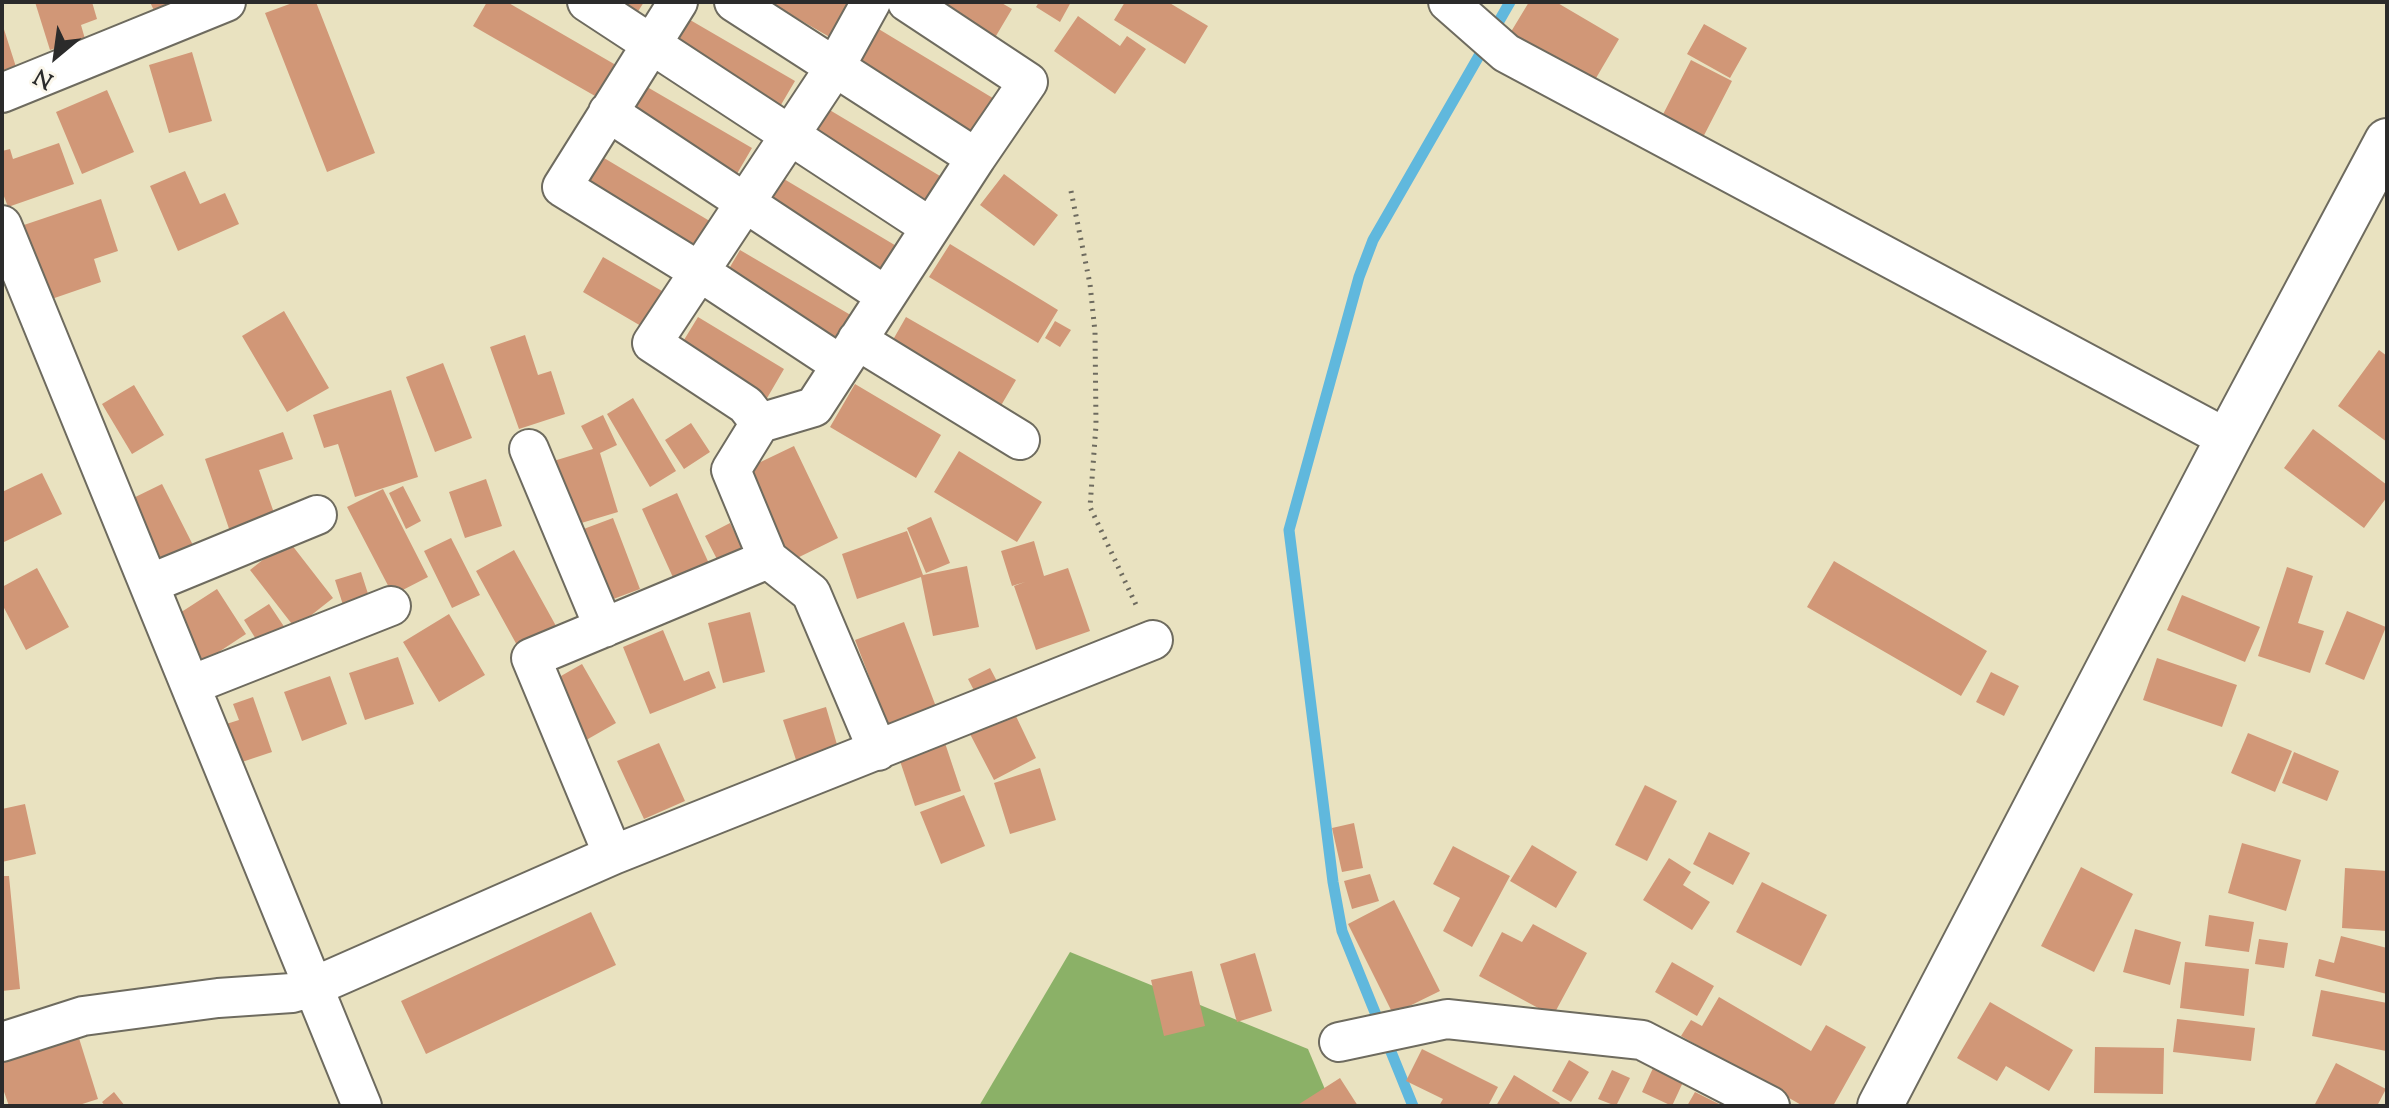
<!DOCTYPE html>
<html>
<head>
<meta charset="utf-8">
<style>
  body { margin:0 }
  #map { position:relative; width:2389px; height:1108px; overflow:hidden; background:#e9e2c0; font-family:"Sorts Mill Goudy",serif }
  canvas { display:block }
  .frame { position:absolute; inset:0; border:4px solid #2b2b2b; pointer-events:none }
  .north { position:absolute; left:16px; top:16px; width:80px; height:80px; -webkit-text-stroke:6px #fbf7ec; paint-order:stroke; rotate:209deg; font-size:22px; font-weight:700; line-height:32px; text-align:center; color:#2b2b2b }
  .north::after { content:''; display:block; margin:auto; width:28px; height:36px; background:#2b2b2b; clip-path:polygon(50% 0,100% 100%,50% 72%,0 100%) }
</style>
</head>
<body>
<div id="map">
<canvas width="2389" height="1108"></canvas>
<div class="frame"></div>
<div class="north">N</div>
</div>
<script>
const c = document.querySelector('canvas').getContext('2d');
c.lineJoin = 'round';
function fillPath(path, color) { c.fillStyle = color; c.fill(path, 'evenodd'); }
const shape = rows => new Path2D(rows.map(r => 'M' + r).join(''));
function stroke(path, color, width, dash) { c.strokeStyle = color; c.lineWidth = width; c.lineCap = dash ? 'butt' : 'round'; c.setLineDash(dash || []); c.stroke(path); }
fillPath(shape([
  [1070,952,1308,1049,1332,1106,979,1106]
]), '#8bb167');
stroke(shape([
  [1413,1106,1342,931,1333,882,1289,530,1359,277,1373,240,1510,2]
]), '#60b8dd', 11);
fillPath(shape([
  [35,2,92,2,97,19,81,25,85,39,50,50],
  [150,2,186,2,157,17],
  [295,2,316,2,375,153,327,172,265,13],
  [487,2,507,2,621,68,602,100,473,26],
  [595,2,644,2,630,24],
  [769,2,844,2,852,7,833,39],
  [917,2,1000,2,1012,9,990,46],
  [1039,2,1071,2,1060,22,1036,7],
  [1125,2,1168,2,1208,26,1185,64,1114,20],
  [1529,2,1556,2,1619,39,1589,90,1506,40],
  [1078,16,1120,46,1127,36,1146,49,1115,94,1054,51],
  [685,17,795,81,775,115,665,52],
  [2,23,16,67,2,71],
  [1704,24,1747,48,1730,78,1687,54],
  [877,28,996,100,976,134,857,63],
  [192,52,212,121,169,133,149,65],
  [1691,60,1732,81,1698,147,1657,126],
  [642,84,752,148,731,184,621,121],
  [107,90,134,152,82,174,56,112],
  [828,109,940,176,920,211,808,144],
  [59,143,74,184,8,207,2,191,2,151,10,149,13,159],
  [599,155,713,223,692,259,578,190],
  [185,171,200,204,225,193,239,224,178,251,150,186],
  [1004,174,1058,215,1034,246,980,205],
  [784,179,898,247,878,279,764,212],
  [101,199,118,251,94,259,101,282,40,303,15,228],
  [950,244,1058,310,1038,343,929,277],
  [740,250,854,317,835,351,720,284],
  [603,257,662,291,641,326,583,292],
  [284,311,329,388,287,412,242,336],
  [698,317,784,369,763,405,676,353],
  [906,317,1016,380,996,414,886,352],
  [1055,321,1071,330,1060,347,1045,338],
  [525,335,538,375,551,371,565,414,519,429,490,347],
  [2379,350,2387,356,2387,442,2338,406],
  [443,363,472,438,435,452,406,377],
  [855,384,941,435,916,478,830,427],
  [134,385,164,435,132,454,102,404],
  [391,390,418,477,355,497,338,444,324,448,313,415],
  [633,398,676,471,650,487,607,414],
  [603,415,617,445,600,453,618,512,568,527,547,463,593,449,581,426],
  [691,423,710,452,684,469,665,440],
  [2313,429,2387,485,2387,497,2364,528,2284,468],
  [283,432,293,459,259,470,280,530,235,546,205,459],
  [794,446,838,538,791,561,746,469],
  [959,451,1042,502,1017,542,934,492],
  [42,473,62,514,2,543,2,492],
  [486,479,502,526,465,538,449,492],
  [162,484,196,551,158,570,123,503],
  [403,486,421,521,406,529,389,493],
  [383,489,428,577,393,595,347,507],
  [677,493,711,568,676,584,642,509],
  [931,517,950,563,926,573,907,528],
  [613,518,640,589,600,604,573,533],
  [730,523,745,553,720,565,705,536],
  [907,531,923,575,967,566,979,627,933,636,921,577,857,599,842,554],
  [451,538,480,595,452,608,424,551],
  [288,540,333,598,295,628,250,570],
  [1034,541,1044,576,1068,568,1090,631,1036,650,1014,586,1025,582,1012,586,1001,551],
  [514,550,561,635,523,656,476,571],
  [1834,561,1987,651,1961,696,1807,607],
  [2287,567,2313,576,2298,623,2324,631,2310,673,2258,656],
  [37,568,69,627,26,650,2,604,2,587],
  [361,572,370,600,344,608,335,580],
  [217,589,246,634,199,665,169,620],
  [2182,595,2260,627,2245,662,2167,630],
  [269,604,285,628,259,644,244,620],
  [2347,611,2386,627,2364,680,2325,664],
  [750,612,765,672,723,683,708,623],
  [449,614,485,675,439,702,403,642],
  [904,622,941,720,893,738,855,640],
  [663,630,684,681,709,671,716,688,650,714,623,647],
  [398,657,414,704,365,720,349,673],
  [2157,658,2237,685,2222,727,2143,700],
  [582,664,616,723,581,743,547,684],
  [990,668,1000,687,978,698,968,679],
  [1991,672,2019,686,2004,716,1976,702],
  [330,676,347,724,302,741,284,692],
  [253,697,272,752,236,764,223,725,239,720,233,704],
  [826,707,838,748,796,760,783,720],
  [1014,712,1036,758,994,780,970,734],
  [2248,733,2292,751,2275,792,2231,773],
  [659,743,685,801,644,819,617,761],
  [945,743,961,791,915,806,899,758],
  [2294,752,2339,771,2327,801,2282,783],
  [1040,768,1056,820,1010,834,994,783],
  [1645,785,1677,801,1647,861,1615,845],
  [964,795,985,846,941,864,920,812],
  [25,804,36,854,2,862,2,809],
  [1354,823,1363,868,1342,872,1332,828],
  [1709,832,1750,853,1733,885,1693,864],
  [2242,843,2301,860,2286,911,2228,893],
  [1532,845,1577,872,1556,908,1510,881],
  [1453,846,1510,876,1472,947,1443,931,1460,898,1433,884],
  [1669,858,1691,872,1683,885,1710,902,1692,930,1643,900],
  [2081,867,2133,894,2094,972,2041,946],
  [2345,868,2387,871,2387,931,2342,928],
  [1370,874,1379,901,1352,909,1344,881],
  [2,876,9,876,20,989,2,991],
  [1762,882,1827,915,1801,966,1736,932],
  [1394,900,1440,991,1393,1014,1348,924],
  [591,912,616,965,426,1054,401,1001],
  [2209,915,2254,922,2249,952,2205,946],
  [1533,924,1587,953,1553,1016,1479,976,1502,932,1522,942],
  [2135,929,2181,942,2170,985,2123,972],
  [2341,936,2387,948,2387,994,2315,976,2319,959,2334,963],
  [2259,939,2288,943,2284,968,2255,964],
  [1255,953,1272,1011,1237,1022,1220,964],
  [1672,962,1714,986,1697,1016,1655,992],
  [2185,962,2249,969,2244,1016,2180,1008],
  [1192,971,1205,1026,1164,1036,1151,980],
  [2321,990,2387,1003,2386,1051,2312,1036],
  [1719,997,1811,1051,1826,1025,1866,1047,1833,1106,1803,1106,1681,1036,1691,1020,1702,1026],
  [1990,1002,2073,1050,2049,1091,2006,1066,1997,1081,1957,1058],
  [2177,1019,2255,1028,2251,1061,2173,1052],
  [78,1035,98,1099,76,1106,9,1106,2,1086,2,1059],
  [2095,1047,2164,1048,2163,1094,2094,1093],
  [1422,1049,1498,1087,1488,1106,1439,1106,1443,1099,1406,1081],
  [1569,1060,1589,1072,1571,1102,1552,1091],
  [2336,1063,2386,1089,2377,1106,2314,1106],
  [1654,1066,1684,1080,1672,1106,1642,1092],
  [1612,1070,1630,1078,1616,1106,1598,1099],
  [1514,1075,1560,1103,1558,1106,1496,1106],
  [1340,1078,1358,1106,1296,1106],
  [114,1092,125,1106,105,1106,102,1102],
  [1695,1092,1723,1106,1687,1106]
]), '#d19777');
const minor = shape([
  [587,2,930,227],
  [678,2,562,187,700,272,841,365],
  [734,2,976,158,814,407,760,423,731,470,768,559,811,593,878,751],
  [907,2,1028,82,976,158],
  [1448,2,1506,53,2228,439],
  [2,93,226,2],
  [608,112,886,296],
  [2,225,362,1106],
  [857,340,1020,440],
  [760,423,746,405,652,343,835,67,871,2],
  [529,449,604,628],
  [149,584,317,515],
  [191,685,391,606],
  [613,855,531,658,768,559],
  [2,1042,83,1016,218,998,292,993,313,987,613,855,1153,640],
  [1339,1042,1447,1019,1642,1040,1770,1106]
]);
const tertiary = shape([
  [1880,1106,2228,439,2387,141]
]);
stroke(minor, '#6e6b5f', 42);
stroke(tertiary, '#6e6b5f', 48);
stroke(shape([
  [1071,191,1090,284,1095,332,1096,425,1090,507,1138,609]
]), '#6e6b5f', 5, [2, 6]);
stroke(minor, '#fff', 38);
stroke(tertiary, '#fff', 44);
</script>
</body>
</html>
